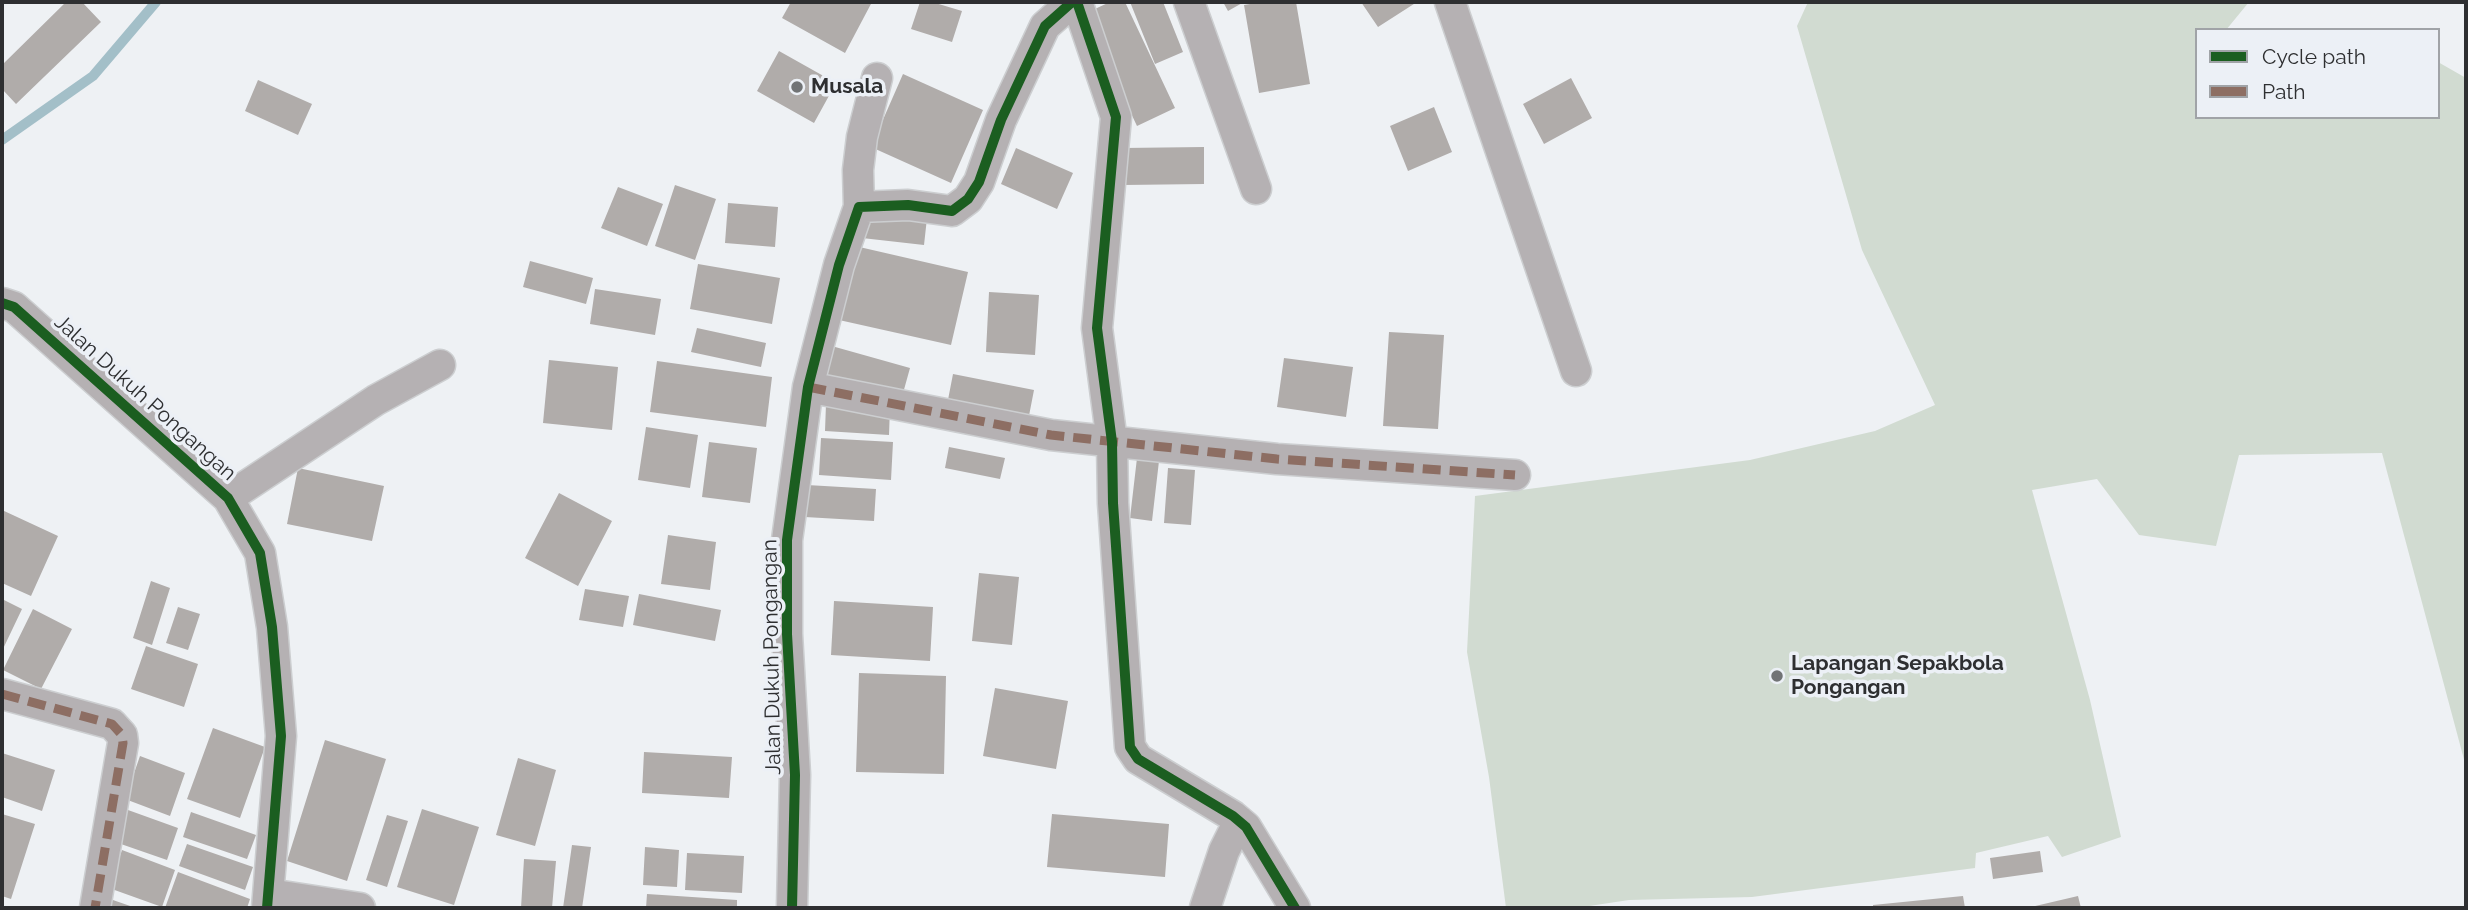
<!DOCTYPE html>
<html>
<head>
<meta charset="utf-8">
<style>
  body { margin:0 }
  #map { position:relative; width:2468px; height:910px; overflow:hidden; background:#eef1f4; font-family:Raleway,sans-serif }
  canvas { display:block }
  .frame { position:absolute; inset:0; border:4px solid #2e2f31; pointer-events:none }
  .legend { position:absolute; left:2195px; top:28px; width:245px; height:91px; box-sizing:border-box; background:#ecf0f6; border:2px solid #a0a3a7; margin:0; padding:9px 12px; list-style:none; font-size:21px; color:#2e2f31 }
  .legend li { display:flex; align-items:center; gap:14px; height:35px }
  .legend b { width:35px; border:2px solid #a0a3a7 }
</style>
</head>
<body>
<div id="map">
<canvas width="2468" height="910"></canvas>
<div class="frame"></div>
<ul class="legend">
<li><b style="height:9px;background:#1b5e20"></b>Cycle path</li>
<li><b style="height:9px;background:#8d6e63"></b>Path</li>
</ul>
</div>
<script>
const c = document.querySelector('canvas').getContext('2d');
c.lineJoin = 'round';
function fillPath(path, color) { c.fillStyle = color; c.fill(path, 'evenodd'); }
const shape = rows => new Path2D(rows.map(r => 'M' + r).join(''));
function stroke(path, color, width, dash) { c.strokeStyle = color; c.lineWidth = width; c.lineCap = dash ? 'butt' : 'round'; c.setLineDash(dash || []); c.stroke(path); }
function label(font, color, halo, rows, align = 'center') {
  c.font = font + ' Raleway,sans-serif'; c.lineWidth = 7; c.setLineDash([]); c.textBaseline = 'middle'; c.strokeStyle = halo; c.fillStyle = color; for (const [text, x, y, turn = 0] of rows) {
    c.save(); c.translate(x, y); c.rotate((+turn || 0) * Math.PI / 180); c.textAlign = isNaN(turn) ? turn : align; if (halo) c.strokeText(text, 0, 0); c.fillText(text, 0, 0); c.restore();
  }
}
fillPath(shape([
  [1808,2,2249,2,2226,30,2197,30,2197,117,2438,117,2438,62,2466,78,2466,767,2382,453,2239,455,2216,546,2139,535,2097,479,2032,490,2090,700,2121,837,2062,857,2048,836,1976,853,1975,868,1752,897,1629,900,1576,908,1506,908,1489,777,1467,652,1475,496,1750,460,1875,431,1935,405,1862,250,1797,26]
]), '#d1dbd1');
stroke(shape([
  [2,140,93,76,156,2]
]), '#a3bfc8', 10);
fillPath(shape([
  [66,2,82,2,101,22,16,104,2,89,2,65],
  [791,2,872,2,845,53,782,18],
  [920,2,932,2,962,11,952,42,911,29],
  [1110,2,1125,2,1175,108,1137,126,1084,14],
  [1130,2,1163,2,1183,52,1155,64],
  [1223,2,1244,2,1228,11],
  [1262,2,1296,2,1310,84,1259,93,1244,5],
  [1361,2,1417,2,1378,27],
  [779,51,836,83,814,123,757,91],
  [903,74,983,110,951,183,871,147],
  [1571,78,1592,118,1544,144,1523,104],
  [258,80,312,104,298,135,245,111],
  [1434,107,1452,152,1408,171,1390,126],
  [1204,147,1204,184,1123,185,1123,148],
  [1016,148,1073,173,1057,209,1001,184],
  [675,185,716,199,695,260,655,246],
  [618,187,663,204,647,246,601,228],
  [728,203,778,207,775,247,725,243],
  [865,212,927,218,924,245,862,238],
  [855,246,968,272,951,345,839,320],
  [530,261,593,278,586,304,523,287],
  [698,264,780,278,772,324,690,309],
  [595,289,661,299,655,335,590,324],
  [989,292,1039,295,1035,355,986,352],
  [697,328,766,343,761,367,691,352],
  [1389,332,1444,335,1438,429,1383,426],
  [821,343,910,368,900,404,811,379],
  [1284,358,1353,367,1346,417,1277,407],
  [549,360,618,367,612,430,543,423],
  [657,361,772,377,766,427,650,412],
  [953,374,1034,390,1027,426,946,410],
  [826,404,890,407,889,435,825,431],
  [646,427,698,435,690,488,638,480],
  [821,438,893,442,891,480,819,475],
  [709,442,757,448,750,503,702,497],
  [949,447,1005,458,1000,479,945,468],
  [1137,458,1159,461,1152,521,1130,518],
  [298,468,384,486,372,541,287,524],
  [1168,468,1195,470,1191,525,1164,523],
  [807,485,876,489,874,521,805,517],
  [559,493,612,521,578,586,525,558],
  [2,510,58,536,31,596,2,583],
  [668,535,716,542,710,590,661,584],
  [979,573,1019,577,1012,645,972,641],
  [151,581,170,588,152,645,133,638],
  [585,589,629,596,623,627,579,620],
  [639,594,721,610,715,641,633,625],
  [2,599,22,609,2,651],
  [834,601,933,607,930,661,831,655],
  [178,607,200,614,188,650,166,643],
  [33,609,72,629,41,689,3,670],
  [146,646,198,664,184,707,131,689],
  [859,673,946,676,944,774,856,772],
  [995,688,1068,701,1056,769,983,756],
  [213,728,265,747,240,818,187,799],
  [325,740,386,759,347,881,287,861],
  [644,752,732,757,729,798,642,793],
  [2,753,55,770,42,811,2,797],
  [140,756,185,773,170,816,125,799],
  [518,758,556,770,535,846,496,835],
  [422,809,479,827,454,905,397,887],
  [128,810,178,828,167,860,118,843],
  [191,812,256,835,247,859,183,837],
  [2,814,35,824,11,899,2,896],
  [1052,814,1169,824,1165,877,1047,867],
  [387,815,408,821,387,887,366,880],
  [187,844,253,867,245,890,179,866],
  [572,845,591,847,582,908,563,908],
  [645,847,679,850,677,887,643,885],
  [122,850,175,870,162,907,109,888],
  [2040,851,2043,872,1993,879,1990,858],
  [687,853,744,856,742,893,685,890],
  [524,859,556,861,552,908,521,908],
  [178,872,250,899,247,908,165,908],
  [647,894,737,900,737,908,646,908],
  [1963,896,1965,908,1873,908,1873,905],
  [2078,896,2081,908,2031,908,2031,907],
  [110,899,136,908,107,908]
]), '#b0acaa');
const street = shape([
  [1077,2,1116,117,1097,328,1112,442,1113,503,1130,747,1138,759,1233,816,1246,827,1295,908],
  [1189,2,1256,189],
  [1450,2,1576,371],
  [859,207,858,170,862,137,877,78],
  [2,303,14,307,228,498,260,553,272,627,281,736,267,908],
  [808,387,1051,435,1277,459,1515,475],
  [228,498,376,400,440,365],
  [2,694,112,724,122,735,123,743,95,908],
  [269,894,360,908],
  [792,908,795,775,787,634,787,540,808,387,839,265,859,207,908,205,952,211,968,199,979,182,1001,120,1045,26,1072,2],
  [1205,908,1224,851,1239,821]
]);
stroke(street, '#ccced0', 33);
stroke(street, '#b5b1b3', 30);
stroke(shape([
  [808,387,1051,435,1277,459,1515,475],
  [2,694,112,724,122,735,123,743,95,908]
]), '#8d6e63', 9, [18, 9]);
stroke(shape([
  [1077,2,1116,117,1097,328,1112,442,1113,503,1130,747,1138,759,1233,816,1246,827,1295,908],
  [2,303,14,307,228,498,260,553,272,627,281,736,267,908],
  [792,908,795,775,787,634,787,540,808,387,839,265,859,207,908,205,952,211,968,199,979,182,1001,120,1045,26,1072,2]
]), '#1b5e20', 10);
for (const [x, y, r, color] of [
  [797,87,7,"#717375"],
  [1777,676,7,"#717375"]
]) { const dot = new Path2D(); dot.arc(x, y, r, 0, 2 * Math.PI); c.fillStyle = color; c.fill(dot); stroke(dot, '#ecf0f6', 2.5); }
label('bold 21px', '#2e2f31', '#ecf0f6', [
  ["Musala",811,87],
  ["Lapangan Sepakbola",1791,664],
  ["Pongangan",1791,688]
], 'left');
label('21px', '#2e2f31', '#ecf0f6', [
  ["Jalan Dukuh Pongangan",145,398,42],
  ["Jalan Dukuh Pongangan",772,657,-91]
]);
</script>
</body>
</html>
